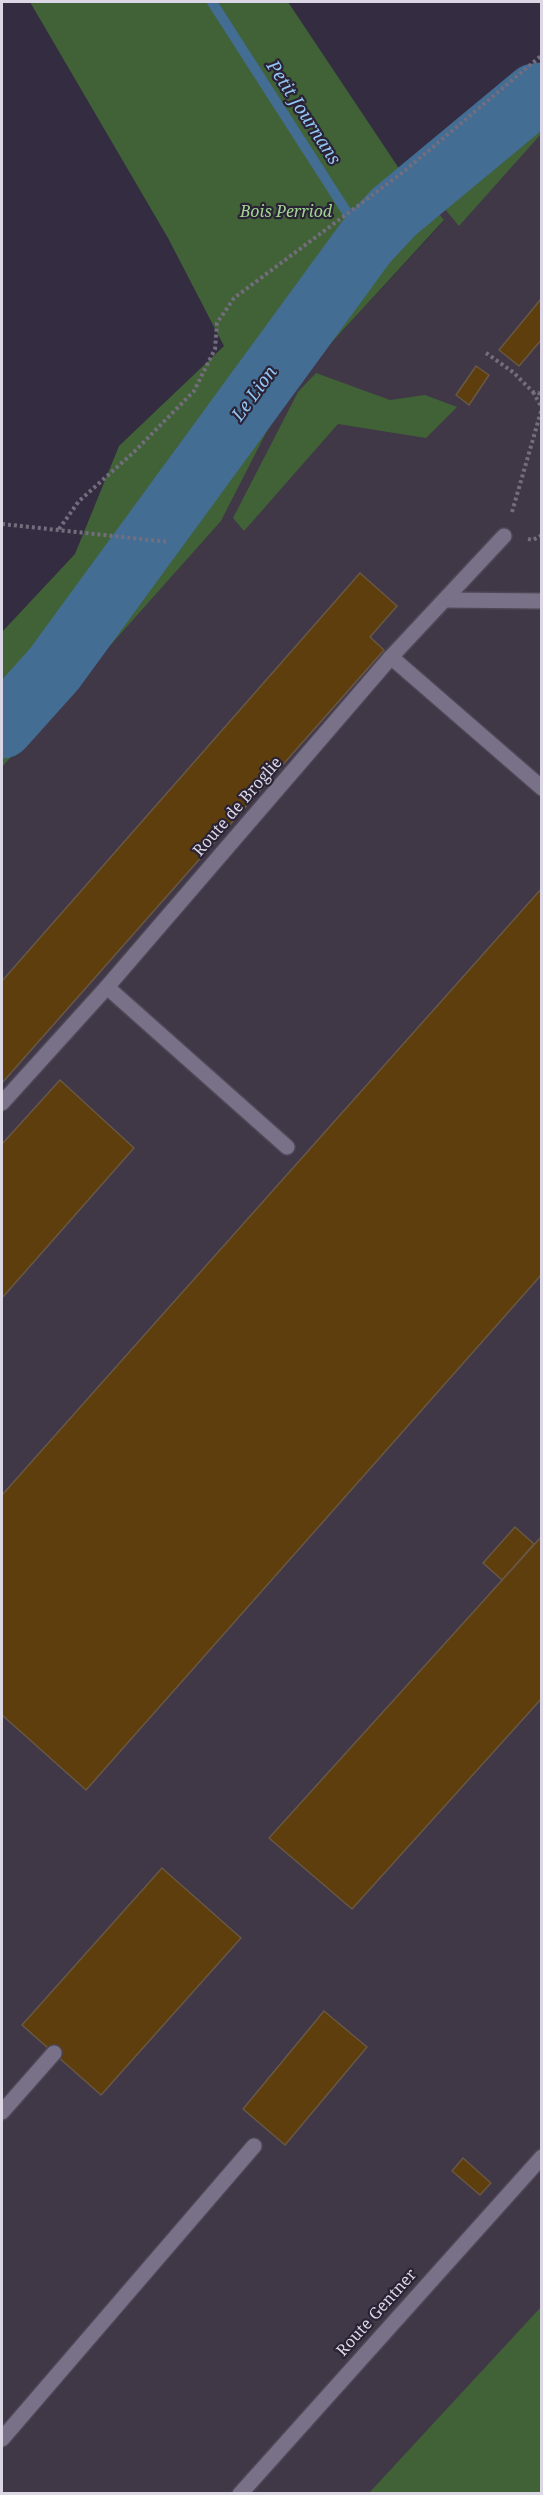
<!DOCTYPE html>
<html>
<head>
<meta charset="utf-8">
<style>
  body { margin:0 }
  #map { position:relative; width:543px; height:2495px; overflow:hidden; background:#342c40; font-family:"Noto Serif",serif }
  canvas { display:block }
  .frame { position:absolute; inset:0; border:3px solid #dcd7e4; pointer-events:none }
</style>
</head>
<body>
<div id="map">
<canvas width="543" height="2495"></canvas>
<div class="frame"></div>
</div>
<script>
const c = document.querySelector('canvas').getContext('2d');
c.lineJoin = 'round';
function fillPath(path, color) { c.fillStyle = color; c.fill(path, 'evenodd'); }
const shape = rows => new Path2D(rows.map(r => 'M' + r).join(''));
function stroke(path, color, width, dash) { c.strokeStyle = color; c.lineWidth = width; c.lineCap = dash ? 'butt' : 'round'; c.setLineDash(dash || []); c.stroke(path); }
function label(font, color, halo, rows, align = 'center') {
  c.font = font + ' "Noto Serif",serif'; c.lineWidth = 4.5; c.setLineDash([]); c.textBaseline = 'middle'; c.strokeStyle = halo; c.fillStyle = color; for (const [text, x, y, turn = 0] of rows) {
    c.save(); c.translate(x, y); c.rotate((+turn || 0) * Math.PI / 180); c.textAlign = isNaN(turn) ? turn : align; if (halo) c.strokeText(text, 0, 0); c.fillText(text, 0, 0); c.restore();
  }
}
fillPath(shape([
  [541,77,541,2493,2,2494,2,767,221,521,288,390,444,221,408,177]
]), '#403747');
fillPath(shape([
  [30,2,288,2,402,173,408,177,444,220,288,390,221,521,2,767,2,632,75,554,119,446,224,346,168,238],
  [541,88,541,134,459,226,418,177],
  [316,373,390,400,425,395,457,407,426,438,338,424,244,531,233,518,298,392],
  [541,2307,541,2493,369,2493]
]), '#416237');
stroke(shape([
  [212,2,366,242]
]), '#436d93', 10);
stroke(shape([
  [2,727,54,669,366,242,394,212,535,95,542,94]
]), '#436d93', 63);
const building = shape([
  [541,299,542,339,519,366,499,350,541,299],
  [476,366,489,375,469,405,456,395,476,366],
  [360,573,397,606,370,637,384,650,2,1083,2,981,360,573],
  [542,888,542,1274,86,1790,2,1715,2,1495,542,888],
  [60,1080,134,1148,2,1298,2,1144,60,1080],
  [515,1527,534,1544,502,1580,483,1563,515,1527],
  [542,1536,542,1698,352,1909,269,1838,542,1536],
  [162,1868,241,1938,101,2095,22,2025,162,1868],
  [324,2011,367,2047,285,2145,243,2109,324,2011],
  [463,2158,491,2183,480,2195,452,2171,463,2158]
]);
fillPath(building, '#5e3e0c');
stroke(building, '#685845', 1.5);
const lane = shape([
  [445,600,542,601],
  [391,657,542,788],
  [107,987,287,1147],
  [2,2112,54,2053],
  [2,2439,254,2146]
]);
const street = shape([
  [2,1103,107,987,391,657,504,536],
  [240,2494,542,2157]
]);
stroke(lane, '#4e4757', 18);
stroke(street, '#4e4757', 18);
stroke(shape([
  [486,353,513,372,533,392,542,394],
  [533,392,542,408],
  [512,512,542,408],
  [2,524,169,542],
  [59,529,79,501,133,453,194,391,215,349,217,323,234,298,402,173,542,55],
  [528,539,533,540,542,535]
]), '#736d7e', 4, [3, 3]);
stroke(lane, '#797187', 15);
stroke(street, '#797187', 15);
label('italic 16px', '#a0d591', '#2a2335', [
  ["Bois Perriod",286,212]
]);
label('16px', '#dcd7e4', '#2a2335', [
  ["Route de Broglie",238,807,-49],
  ["Route Gentner",377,2313,-48]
]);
label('italic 18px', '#93c5f4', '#2a2335', [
  ["Petit Journans",303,113,57],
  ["Le Lion",255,394,-54]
]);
</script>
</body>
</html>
